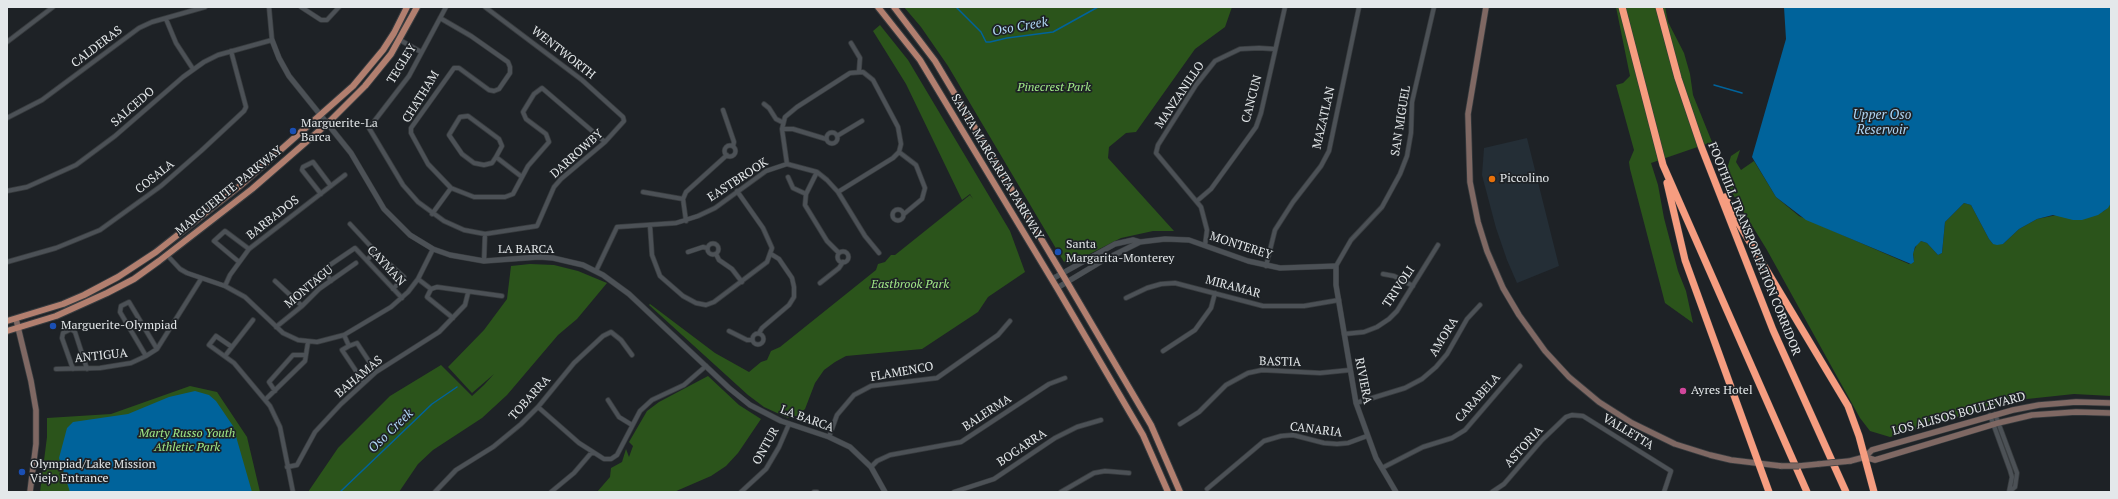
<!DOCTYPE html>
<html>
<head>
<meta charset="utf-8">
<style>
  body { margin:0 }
  #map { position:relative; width:2118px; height:499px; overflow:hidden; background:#1e2226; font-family:"PT Serif",serif }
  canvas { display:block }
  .frame { position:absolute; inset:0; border:8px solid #e4e8ea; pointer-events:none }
</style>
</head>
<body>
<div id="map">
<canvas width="2118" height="499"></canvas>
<div class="frame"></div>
</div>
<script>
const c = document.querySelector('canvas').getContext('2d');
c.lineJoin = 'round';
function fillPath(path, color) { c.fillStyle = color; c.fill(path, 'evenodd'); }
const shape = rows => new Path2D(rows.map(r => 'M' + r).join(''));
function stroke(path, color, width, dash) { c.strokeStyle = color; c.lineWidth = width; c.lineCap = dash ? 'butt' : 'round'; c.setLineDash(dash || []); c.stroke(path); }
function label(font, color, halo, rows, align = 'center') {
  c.font = font + ' "PT Serif",serif'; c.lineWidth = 3.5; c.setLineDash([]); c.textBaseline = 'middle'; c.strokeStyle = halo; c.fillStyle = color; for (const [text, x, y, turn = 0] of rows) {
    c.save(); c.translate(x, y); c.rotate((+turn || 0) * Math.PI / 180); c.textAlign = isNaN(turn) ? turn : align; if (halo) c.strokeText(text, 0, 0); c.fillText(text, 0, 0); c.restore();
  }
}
fillPath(shape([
  [1527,138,1559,266,1517,283,1507,260,1496,228,1482,175,1484,148]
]), '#242e36');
fillPath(shape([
  [904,7,1232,7,1225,27,1195,49,1136,132,1126,133,1109,147,1108,158,1174,231,1153,231,1121,238,1070,264,1064,262,948,66,921,27],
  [1616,7,1665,7,1668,22,1684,53,1690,74,1693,95,1712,142,1651,163,1658,185,1664,218,1678,271,1686,291,1693,323,1665,303,1630,169,1629,162,1634,150,1616,85,1623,83,1630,76],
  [880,25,908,60,1010,231,1025,272,988,297,978,312,922,349,846,356,835,362,824,370,815,383,805,409,797,416,791,416,788,418,764,407,748,395,649,305,650,304,715,353,749,372,761,362,767,360,771,351,780,347,876,270,878,264,885,262,891,255,895,255,970,195,973,199,970,194,962,200,906,84,873,31],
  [1740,150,1736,162,1741,170,1754,161,1776,197,1799,216,1909,264,1914,262,1913,253,1917,244,1921,241,1927,243,1938,255,1942,253,1945,222,1964,203,1971,205,1989,239,1993,244,2003,244,2019,229,2037,219,2057,215,2076,220,2104,211,2111,203,2111,396,2074,394,2027,399,1987,408,1890,437,1870,431,1860,418,1767,250,1726,183,1727,169,1731,156],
  [530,264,554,265,578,271,607,283,577,319,558,335,507,395,482,418,433,450,418,464,399,492,308,492,338,448,390,396,441,365,472,396,484,385,494,374,472,393,448,367,484,330,507,299,511,266],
  [708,376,739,405,761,419,738,453,726,466,711,476,674,492,597,492,610,477,611,468,622,462,626,449,629,457,633,446,629,442,647,411,659,402],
  [190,386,217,392,247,437,260,492,40,492,47,437,47,418,111,414]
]), '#2b541b');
fillPath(shape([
  [1784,7,2111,7,2111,203,2108,208,2098,215,2082,220,2073,220,2053,215,2037,219,2019,229,2003,244,1997,245,1993,244,1989,239,1971,205,1964,203,1945,222,1942,253,1938,255,1927,243,1921,241,1915,247,1913,254,1914,262,1911,264,1806,220,1776,197,1752,157,1786,39],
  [195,391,209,395,216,401,233,426,252,492,70,492,59,458,67,428,73,422,128,414,169,397]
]), '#00639b');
stroke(shape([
  [956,7,981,32,986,42,990,42,1007,38,1053,32,1098,7],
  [1714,85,1742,93],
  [340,492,432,404,457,387]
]), '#00639b', 1.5);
const minor = shape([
  [301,7,321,20,327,20,339,7],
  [446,7,409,76,369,128,403,185,418,202,444,221,464,230,485,234,537,226,554,187,561,179,605,142,624,121,623,117,582,80,485,7],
  [440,18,471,36,508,62,510,67,510,73,499,89,494,91,489,90,459,68,454,68,411,128,411,133,428,164,451,188,474,197,505,197,513,194,528,166,549,142,546,134,526,119,523,112,534,94,542,88,605,142],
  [166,19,176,43,193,69],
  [400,40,421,52],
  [7,42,53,7],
  [851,43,860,58,859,71],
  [764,104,769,108,776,119,782,122],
  [723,110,734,142,733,146],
  [7,118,42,100,139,28,152,22,205,7],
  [782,129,793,129,826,139],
  '826.5 138a5.5 5.5 0 1 1 11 0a5.5 5.5 0 1 1-11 0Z',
  [837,136,862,121],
  '724.5 151a5.5 5.5 0 1 1 11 0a5.5 5.5 0 1 1-11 0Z',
  [899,152,916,165,925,188,922,199,904,214],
  [496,157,492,163,484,165,474,163,462,154,449,135,460,117,468,116,499,139,502,146,496,157,522,177],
  [787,164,782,129,785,117,797,107,850,73,863,72,873,80,898,127,901,144,899,152,893,158,838,192],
  [817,172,806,194,805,205,827,241,839,253],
  [788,177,793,188,806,194],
  [7,191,27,187,76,165,115,136,183,77,204,62,218,55,272,40,269,7],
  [643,192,683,199],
  [321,194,302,170,303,167,313,162,331,186],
  [1197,201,1211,189,1256,127,1261,113,1285,7],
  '892.5 215a5.5 5.5 0 1 1 11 0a5.5 5.5 0 1 1-11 0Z',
  [432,214,451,188],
  [686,221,683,199,686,192,727,155],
  [350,224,375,251,404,277,393,289],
  [650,226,652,255,660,276,683,296,696,303,706,305,714,302,767,262,772,248,763,228,737,191],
  '707.5 249a5.5 5.5 0 1 1 11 0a5.5 5.5 0 1 1-11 0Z',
  [1205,245,1207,230,1201,207,1156,153,1158,145,1196,85,1215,61,1240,49,1259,48,1274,49],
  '837.5 257a5.5 5.5 0 1 1 11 0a5.5 5.5 0 1 1-11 0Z',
  [688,252,703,247,707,248],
  [716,254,719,260,732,269,742,282],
  [167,255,180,269,187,273,225,286,245,297,283,333,298,340,317,342,344,335,391,307,408,292,418,279,433,249],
  [367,260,375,251],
  [484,261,485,234],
  [7,262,56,248,100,230,161,186,201,151,244,111,246,107,231,51],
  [239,262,214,241,225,231,249,249],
  [1266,266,1275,230,1293,202,1321,166,1329,151,1359,7],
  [1336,266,1351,240,1382,207,1400,174,1407,156,1411,133,1412,102,1434,7],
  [324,270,331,281],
  [596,271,617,227,676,223,698,216,715,208,766,171,787,164,817,172,827,180,838,192,865,236,879,253],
  [1383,274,1394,276,1413,286],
  [418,279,431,289,437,287,502,296],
  [275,281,302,306],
  [820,283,839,268,843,262],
  [225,286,230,275,249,249,345,175],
  [431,289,427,297,453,318],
  [293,296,327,267,355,248,402,298],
  [1126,298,1147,288,1161,284,1175,283,1263,306,1304,306,1339,300],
  [276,327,302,306,319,289,356,263],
  [729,331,747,340,752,340],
  [759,333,762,328,789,305,794,297,794,287,792,278,779,259,771,254],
  '752.5 339a5.5 5.5 0 1 1 11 0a5.5 5.5 0 1 1-11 0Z',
  [1344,334,1364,332,1377,327,1389,319,1397,311,1438,245],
  [344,335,349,346,342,350,364,383],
  [349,346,357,343,376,372],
  [232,347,216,336,209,345,234,363,270,406,280,427,293,492],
  [1163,351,1195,330,1211,308,1215,293],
  [146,356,120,312,121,306,129,302,157,349],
  [225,356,253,320],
  [56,369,100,368,131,363,146,356,157,349,201,279],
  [73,369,62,338,63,333,71,329,75,332,87,369],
  [275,391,269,382,293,355,306,355],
  [266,399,305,361,308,342],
  [608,400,619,417,632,425],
  [1356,403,1405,388,1422,379,1436,367,1447,354,1467,319,1480,305],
  [538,407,579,443,604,459,611,459,617,455,640,411,652,400,684,385,706,366],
  [1995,414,2017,473,2015,487,2009,492],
  [1990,415,2010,470,2012,477,2009,492],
  [1180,424,1199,412,1226,385,1248,373,1262,370,1320,373,1350,370],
  [829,437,837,415,854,395,871,386,937,378,998,335,1010,321],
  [287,467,297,465,315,432,341,404,376,372,439,332,465,305,468,293],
  [871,467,877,461,890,455,961,442,1049,384,1065,378],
  [1382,468,1423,447,1452,438,1465,430,1520,366],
  [1207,489,1264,441,1281,436,1293,435,1324,443,1337,444,1348,443,1367,436],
  [435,492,456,470,493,447,521,424,538,407,574,363,603,336,611,332,621,340,632,355],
  [551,492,574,473,592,452],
  [741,492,766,469,779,447,789,424],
  [814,492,817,492],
  [954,492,994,479,1055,438,1077,427,1101,420],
  [1061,492,1094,473,1105,471,1129,473],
  [1492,492,1504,484,1542,440,1566,417,1572,415,1583,416,1671,471,1664,492]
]);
const tertiary = shape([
  [272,40,279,58,289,76,351,153,384,209,410,235,433,249,450,255,484,261,539,257,553,258,583,265,603,275,629,294,729,388,750,405,781,421,829,437,850,447,871,467,885,492],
  [1052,279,1115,244,1133,240,1140,242],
  [1057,288,1102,261,1140,242,1165,239,1189,240,1248,261,1280,268,1336,266,1336,285,1356,403,1376,458,1396,492]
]);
const secondary = shape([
  [1486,7,1468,114,1470,182,1478,222,1487,251,1503,288,1519,315,1545,351,1569,377,1599,402,1632,423,1675,444,1710,455,1731,460,1781,466],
  [16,319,31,381,36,410,36,444,30,492],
  [1865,457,1875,460,1998,423,2032,415,2076,412,2111,413],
  [1850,461,1865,457,1872,450,2013,410,2039,405,2076,402,2111,403],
  [1799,466,1819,464]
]);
const primary = shape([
  [878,7,920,60,1057,288,1143,435,1168,492],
  [894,7,935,61,1067,282,1151,425,1180,492],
  [7,321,63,304,84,295,118,277,156,252,241,185,353,86,383,50,394,33,407,7],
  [7,331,56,316,107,293,134,279,159,261,252,189,328,123,365,86,391,54,417,7]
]);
const motorway = shape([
  [1622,7,1663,165,1807,492],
  [1659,7,1678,78,1701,146,1773,330,1846,492],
  [1667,183,1685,260,1769,492],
  [1725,197,1739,224,1848,406,1859,436,1874,492]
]);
stroke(minor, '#383c3f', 5.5);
stroke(tertiary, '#383c3f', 6);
stroke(secondary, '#383c3f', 7);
stroke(primary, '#383c3f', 8);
stroke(motorway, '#383c3f', 8);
stroke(minor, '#4c5156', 4);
stroke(tertiary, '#4c5156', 5);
stroke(secondary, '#7f6863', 5.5);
stroke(primary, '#b27f6f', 6);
stroke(motorway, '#f69d80', 7);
const secondaryBridge = shape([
  [1819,464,1850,461],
  [1781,466,1799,466]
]);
stroke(secondaryBridge, '#383c3f', 7, []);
stroke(secondaryBridge, '#7f6863', 5.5);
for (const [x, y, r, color] of [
  [293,131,4,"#1a4fb4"],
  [1492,179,4,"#e8710a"],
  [1058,252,4,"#1a4fb4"],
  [53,326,4,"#1a4fb4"],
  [1683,391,4,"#d1479c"],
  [22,472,4,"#1a4fb4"]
]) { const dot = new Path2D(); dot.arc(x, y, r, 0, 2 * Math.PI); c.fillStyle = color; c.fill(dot); stroke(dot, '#1e2226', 1.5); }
label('12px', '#e4e8ea', '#1e2226', [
  ["CALDERAS",97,47,-37],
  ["WENTWORTH",563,53,38],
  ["TEGLEY",402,64,-58],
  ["MANZANILLO",1180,95,-56],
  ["CHATHAM",421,97,-58],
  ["CANCUN",1252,99,-75],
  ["SALCEDO",133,107,-41],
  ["MAZATLAN",1324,118,-77],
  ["SAN MIGUEL",1401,121,-81],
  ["DARROWBY",577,154,-42],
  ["SANTA MARGARITA PARKWAY",997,167,59],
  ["COSALA",155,177,-39],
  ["EASTBROOK",738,180,-33],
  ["MARGUERITE PARKWAY",229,191,-39],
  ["BARBADOS",273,218,-38],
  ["MONTEREY",1241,246,18],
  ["FOOTHILL TRANSPORTATION CORRIDOR",1754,249,68],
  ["LA BARCA",526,250],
  ["CAYMAN",386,266,47],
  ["MONTAGU",309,287,-40],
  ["MIRAMAR",1233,287,15],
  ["TRIVOLI",1399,287,-56],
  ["AMORA",1444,337,-58],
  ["ANTIGUA",101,356,-6],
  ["BASTIA",1280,362,1],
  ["FLAMENCO",902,372,-10],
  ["BAHAMAS",359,377,-40],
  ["RIVIERA",1363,381,79],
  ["TOBARRA",530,398,-48],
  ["CARABELA",1478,398,-48],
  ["BALERMA",987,413,-33],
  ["LOS ALISOS BOULEVARD",1959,414,-15],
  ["LA BARCA",807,419,20],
  ["CANARIA",1316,430,7],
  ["VALLETTA",1628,432,31],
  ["ONTUR",766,446,-61],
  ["ASTORIA",1524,447,-48],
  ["BOGARRA",1022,448,-34]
]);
label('italic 12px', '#a0e987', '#1e2226', [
  ["Pinecrest Park",1054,88],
  ["Eastbrook Park",910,285],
  ["Marty Russo Youth",187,434],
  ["Athletic Park",187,448]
]);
label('12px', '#e4e8ea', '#1e2226', [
  ["Marguerite-La",301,124],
  ["Barca",301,138],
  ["Piccolino",1500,179],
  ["Santa",1066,245],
  ["Margarita-Monterey",1066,259],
  ["Marguerite-Olympiad",61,326],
  ["Ayres Hotel",1691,391],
  ["Olympiad/Lake Mission",30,465],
  ["Viejo Entrance",30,479]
], 'left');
label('italic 13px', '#b0d6f5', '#1e2226', [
  ["Oso Creek",1020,27,-10],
  ["Upper Oso",1882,115],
  ["Reservoir",1882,130],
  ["Oso Creek",391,431,-44]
]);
</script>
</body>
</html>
